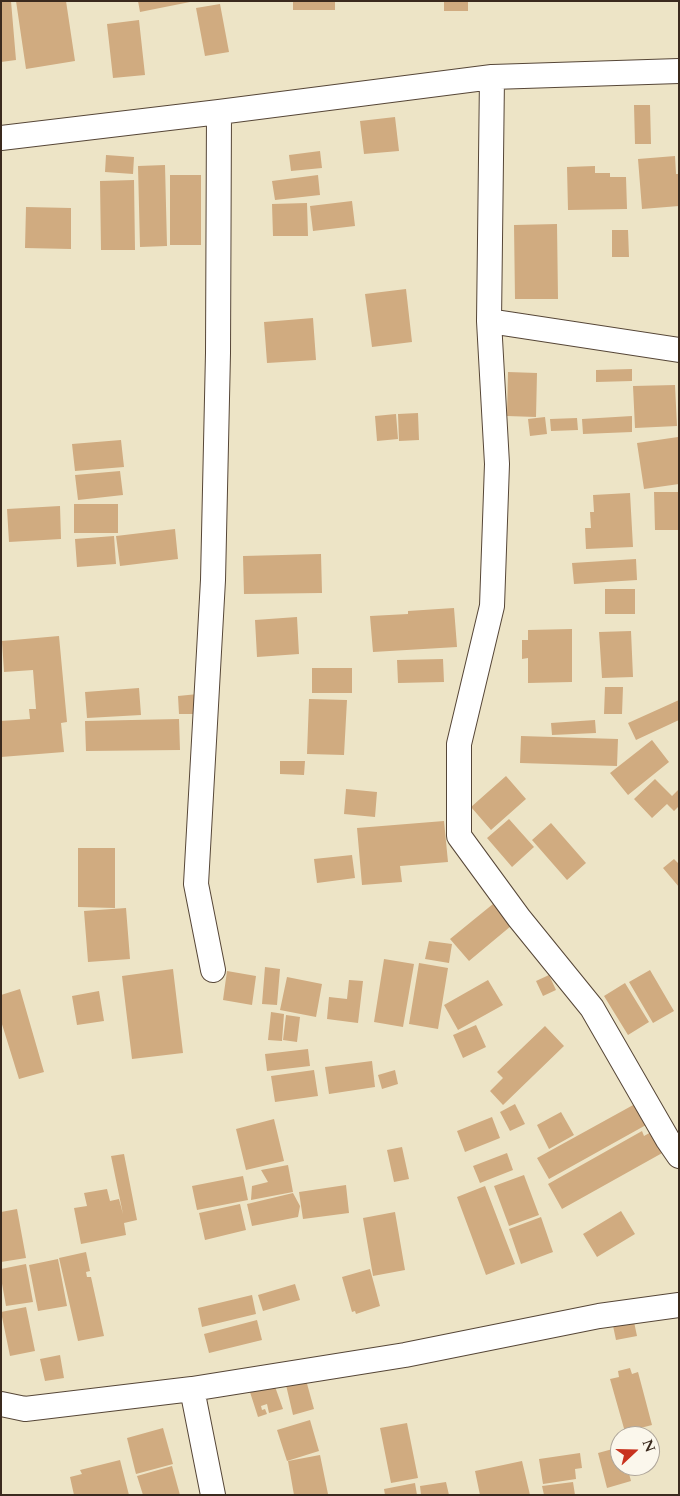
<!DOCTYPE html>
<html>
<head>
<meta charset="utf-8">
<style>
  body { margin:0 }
  #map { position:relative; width:680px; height:1496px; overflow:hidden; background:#ede4c6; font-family:Cardo,serif }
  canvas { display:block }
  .frame { position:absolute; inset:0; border:2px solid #3b2a1e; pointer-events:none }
  .north { position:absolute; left:610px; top:1426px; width:50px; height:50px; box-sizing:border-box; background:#fbf7ec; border:1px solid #aea59a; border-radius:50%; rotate:69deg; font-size:14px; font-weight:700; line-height:20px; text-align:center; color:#3b2a1e }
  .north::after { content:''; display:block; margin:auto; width:18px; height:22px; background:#c8321e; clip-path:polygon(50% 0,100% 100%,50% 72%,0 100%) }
</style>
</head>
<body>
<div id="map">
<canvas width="680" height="1496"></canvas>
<div class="frame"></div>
<div class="north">N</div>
</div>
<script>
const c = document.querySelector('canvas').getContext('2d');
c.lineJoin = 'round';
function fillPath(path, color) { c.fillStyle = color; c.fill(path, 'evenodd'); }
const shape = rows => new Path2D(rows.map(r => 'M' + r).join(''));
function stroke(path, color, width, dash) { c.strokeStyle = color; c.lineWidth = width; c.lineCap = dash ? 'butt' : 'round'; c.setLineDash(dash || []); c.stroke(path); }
fillPath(shape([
  [1,1,11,1,16,60,1,62],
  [16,1,66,1,75,61,26,69],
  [138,1,190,1,190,2,140,12],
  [293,1,335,1,335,10,293,10],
  [444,1,468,1,468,11,444,11],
  [220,4,229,52,205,56,196,8],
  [139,20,145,75,113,78,107,24],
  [634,105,650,105,651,144,635,144],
  [395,117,399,151,364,154,360,121],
  [320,151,322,168,291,171,289,155],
  [106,155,134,157,133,174,105,172],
  [675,156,676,174,679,174,679,206,642,209,638,159],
  [165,165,167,246,140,247,138,166],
  [595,166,595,173,610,173,610,177,626,177,627,209,568,210,567,167],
  [170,175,201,175,201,245,170,245],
  [318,175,320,195,275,200,272,181],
  [134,180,135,250,101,250,100,181],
  [352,201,355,226,313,231,310,206],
  [307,203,308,236,273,236,272,204],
  [26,207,71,208,71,249,25,248],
  [557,224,558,299,515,299,514,225],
  [612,230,628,230,629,257,612,257],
  [406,289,412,342,372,347,365,294],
  [313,318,316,360,267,363,264,322],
  [632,369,632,381,596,382,596,370],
  [508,372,537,373,536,417,507,416],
  [675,385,677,426,635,428,633,386],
  [418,413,419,440,399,441,398,414],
  [396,414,398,439,377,441,375,416],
  [632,416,632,432,583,434,582,419],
  [545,417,547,434,530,436,528,419],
  [577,418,578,430,551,431,550,419],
  [678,437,679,484,644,489,637,443],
  [121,440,124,467,75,471,72,444],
  [120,471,123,495,78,500,75,475],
  [654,492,679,492,679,530,655,530],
  [630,493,633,547,586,549,585,528,591,528,590,512,594,512,593,495],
  [74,504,118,504,118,533,74,533],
  [60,506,61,539,9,542,7,509],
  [175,529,178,559,120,566,116,536],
  [114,536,116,564,77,567,75,539],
  [321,554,322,593,244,594,243,556],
  [636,559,637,580,574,584,572,563],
  [605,589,635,589,635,614,605,614],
  [454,608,457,647,373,652,370,616,408,614,408,611],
  [297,617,299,654,257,657,255,620],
  [572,629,572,682,528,683,528,658,522,659,522,640,528,640,528,630],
  [631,631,633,677,602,678,599,632],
  [59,636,67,722,61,723,64,752,1,757,1,721,30,719,29,709,36,709,33,670,4,672,2,641],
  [443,659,444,682,398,683,397,660],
  [312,668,352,668,352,693,312,693],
  [605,687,623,687,622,714,604,714],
  [139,688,141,715,87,718,85,692],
  [198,694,199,714,179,714,178,696],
  [309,699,347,700,344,755,307,754],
  [679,700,679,720,636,740,628,723],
  [179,719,180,750,86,751,85,721],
  [595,720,596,733,552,735,551,723],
  [521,736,618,739,617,766,520,763],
  [652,740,669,762,628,795,610,773],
  [280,761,305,761,304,775,280,774],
  [506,776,526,799,491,830,471,807],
  [655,779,672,796,679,789,679,806,674,811,667,804,652,818,634,799],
  [346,789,377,792,375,817,344,814],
  [509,819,534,847,512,867,487,838],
  [444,821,448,862,400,866,402,882,362,885,357,828],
  [551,823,586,863,567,880,532,840],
  [78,848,115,848,115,908,78,907],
  [352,855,355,878,317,883,314,859],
  [674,859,679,864,679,887,663,868],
  [493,904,511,926,469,961,450,939],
  [126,908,130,959,88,962,84,911],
  [429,941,452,944,449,963,425,959],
  [384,959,414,964,403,1027,374,1022],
  [419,963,448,968,438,1029,409,1024],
  [265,967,280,969,277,1005,262,1004],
  [173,969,183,1053,132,1059,122,976],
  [650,970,674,1011,653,1023,629,982],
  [227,971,256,976,252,1005,223,1000],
  [549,975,556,990,543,996,536,981],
  [287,977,322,984,316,1017,280,1010],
  [349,980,363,981,358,1023,327,1019,329,997,347,999],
  [488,980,503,1005,458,1030,444,1005],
  [625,983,649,1022,628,1035,604,996],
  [20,989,44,1072,19,1079,1,1021,1,995],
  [99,991,104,1021,77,1025,72,996],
  [271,1012,284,1014,282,1041,268,1040],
  [286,1015,300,1017,297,1042,283,1040],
  [476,1025,486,1047,463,1058,453,1035],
  [545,1026,564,1046,503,1105,490,1091,503,1078,497,1072],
  [308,1049,310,1066,267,1071,265,1054],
  [372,1061,375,1087,329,1094,325,1067],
  [314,1070,318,1096,275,1102,271,1076],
  [395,1070,398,1084,382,1089,378,1075],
  [515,1104,525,1124,510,1131,500,1112],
  [635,1104,646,1125,549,1179,537,1158],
  [561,1112,574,1135,549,1149,537,1125],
  [492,1117,500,1138,465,1152,457,1131],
  [274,1119,284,1161,246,1170,236,1129],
  [642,1131,644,1136,653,1131,664,1152,562,1209,548,1184],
  [402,1147,409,1179,394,1182,387,1150],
  [507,1153,513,1170,480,1183,473,1166],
  [124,1154,137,1220,124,1223,126,1235,81,1244,74,1208,87,1206,84,1193,107,1189,110,1201,119,1199,123,1214,111,1156],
  [288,1165,293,1192,251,1200,252,1186,268,1182,261,1170],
  [524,1175,539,1215,509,1226,494,1186],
  [243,1176,248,1200,197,1210,192,1186],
  [346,1185,349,1213,303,1219,299,1192],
  [485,1186,515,1264,486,1275,457,1197],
  [293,1193,300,1206,298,1217,252,1226,247,1204],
  [240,1204,246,1230,205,1240,199,1213],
  [17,1209,26,1258,1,1262,1,1212],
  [621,1211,635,1234,597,1257,583,1234],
  [395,1212,405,1270,373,1276,363,1218],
  [541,1217,553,1252,521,1264,509,1229],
  [86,1252,90,1271,86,1272,87,1277,91,1277,104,1336,78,1341,59,1258],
  [58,1259,67,1306,38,1311,29,1265],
  [26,1264,33,1302,6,1306,1,1278,1,1269],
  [370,1269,380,1306,356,1314,355,1311,352,1312,342,1277],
  [295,1284,300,1300,263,1311,258,1295],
  [252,1295,256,1314,202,1327,198,1308],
  [26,1307,35,1351,10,1356,1,1312],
  [633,1317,637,1336,616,1340,612,1321],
  [257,1320,262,1340,209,1353,204,1334],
  [60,1355,64,1378,45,1381,40,1359],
  [630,1368,632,1374,638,1372,652,1425,625,1432,610,1379,619,1377,618,1371],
  [306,1380,314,1409,293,1415,286,1385],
  [273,1381,283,1409,269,1413,267,1404,261,1406,262,1410,265,1409,267,1414,258,1417,249,1389],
  [310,1420,319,1451,287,1461,277,1430],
  [407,1423,418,1478,391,1483,380,1428],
  [163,1428,173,1464,136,1474,127,1438],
  [620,1447,620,1466,627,1466,631,1481,607,1488,598,1453],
  [580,1453,582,1468,575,1469,576,1479,543,1484,539,1459],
  [320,1455,328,1494,294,1495,288,1461],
  [120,1460,129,1495,74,1495,70,1477,82,1474,80,1470],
  [522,1461,530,1495,480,1495,475,1471],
  [172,1466,180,1495,143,1495,137,1476],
  [446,1482,449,1495,421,1495,420,1486],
  [573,1482,575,1495,544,1495,542,1486],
  [415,1483,417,1495,385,1495,384,1489]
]), '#d0ab80');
const minor = shape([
  [492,77,679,71],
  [1,138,219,112,492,77,489,321],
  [679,350,489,321,497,464,492,606,459,744,459,836,519,918,592,1008,668,1140,679,1156],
  [213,970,196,884,213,580,218,353,219,112],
  [192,1389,213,1495],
  [1,1404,25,1409,192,1389,405,1355,599,1316,679,1305]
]);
stroke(minor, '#564637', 26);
stroke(minor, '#fff', 24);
</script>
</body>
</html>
